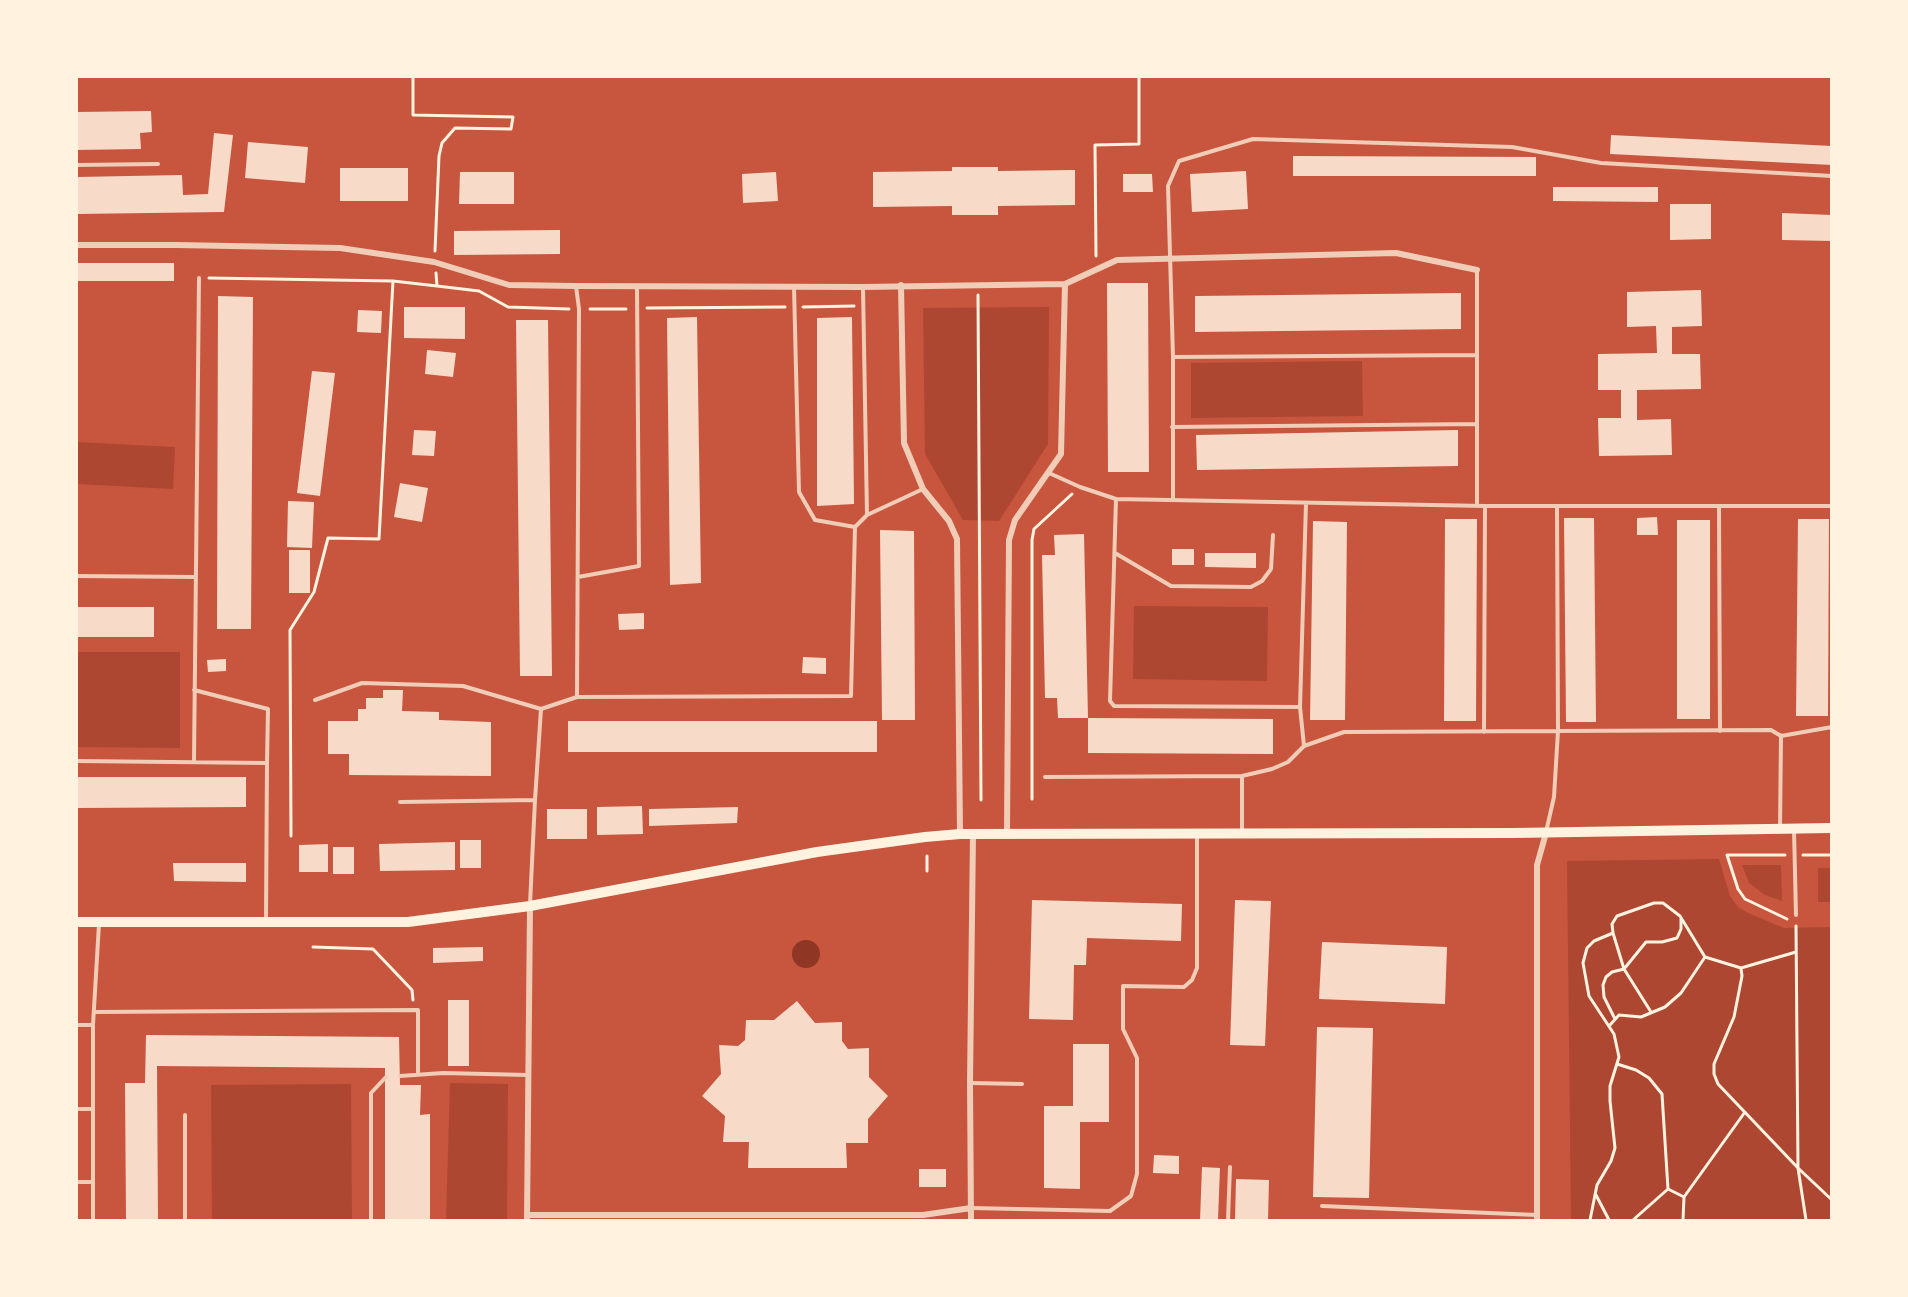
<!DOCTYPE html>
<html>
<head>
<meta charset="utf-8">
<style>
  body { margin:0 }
  #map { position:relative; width:1908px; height:1297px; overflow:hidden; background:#c8553d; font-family:"Work Sans",sans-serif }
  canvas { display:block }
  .frame { position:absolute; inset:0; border:78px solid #fff3e0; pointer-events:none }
</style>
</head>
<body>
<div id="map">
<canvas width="1908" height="1297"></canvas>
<div class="frame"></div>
</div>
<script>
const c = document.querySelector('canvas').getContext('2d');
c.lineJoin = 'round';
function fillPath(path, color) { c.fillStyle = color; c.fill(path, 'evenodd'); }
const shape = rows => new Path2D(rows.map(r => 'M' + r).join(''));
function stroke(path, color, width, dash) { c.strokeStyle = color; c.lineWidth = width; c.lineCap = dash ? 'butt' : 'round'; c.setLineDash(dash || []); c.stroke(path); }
fillPath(shape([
  [1049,307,1048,444,999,521,963,520,925,454,923,308],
  [1362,361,1363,416,1191,418,1191,363],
  [76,442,175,447,173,489,77,484],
  [1134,606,1268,607,1267,681,1133,679],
  [77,652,180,652,180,748,77,747],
  [1719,859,1730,896,1738,907,1748,913,1784,928,1831,927,1831,1220,1571,1220,1567,861],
  [1742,865,1781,865,1782,901,1765,895,1749,883],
  [1818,868,1831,868,1831,902,1818,902],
  [450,1083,508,1084,507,1220,446,1220],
  [351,1084,352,1220,212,1220,211,1085]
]), '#ae4732');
fillPath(shape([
  '792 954a14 14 0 1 1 28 0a14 14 0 1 1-28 0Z'
]), '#8f3625');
fillPath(shape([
  [151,111,152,132,140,133,141,149,76,150,76,112],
  [214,133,233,135,224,212,76,214,76,177,182,175,183,195,208,194],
  [1611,135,1832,146,1832,165,1610,154],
  [248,142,308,147,305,183,245,178],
  [1293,156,1536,157,1536,176,1293,176],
  [952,167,998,167,998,171,1075,170,1075,205,998,206,998,215,952,215,952,206,873,207,873,172,952,171],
  [340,168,408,168,408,201,340,201],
  [1246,171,1248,209,1192,212,1190,174],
  [460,172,514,172,514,204,459,204],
  [776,172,778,201,743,203,742,174],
  [1123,174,1152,174,1153,192,1123,192],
  [1553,187,1658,187,1658,202,1553,201],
  [1670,204,1711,204,1711,239,1670,240],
  [1782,213,1832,215,1832,241,1782,240],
  [560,230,560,254,454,255,454,231],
  [76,263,174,263,174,281,76,281],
  [1107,283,1148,283,1149,472,1108,472],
  [1701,290,1702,326,1672,327,1672,354,1700,354,1701,389,1637,390,1637,420,1671,419,1672,455,1599,456,1598,418,1621,418,1621,390,1598,390,1598,354,1657,353,1656,326,1627,327,1627,292],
  [1461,293,1461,329,1195,332,1195,296],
  [218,296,253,297,251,629,217,629],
  [404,307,465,307,465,339,404,338],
  [358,310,382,311,381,333,357,332],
  [697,317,701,583,670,585,667,318],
  [852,317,854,504,817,506,817,318],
  [516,320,548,320,552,676,520,676],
  [427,350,456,353,453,377,425,374],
  [312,371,335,373,320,496,297,493],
  [414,430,436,431,434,456,412,455],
  [1458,430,1458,466,1197,470,1196,435],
  [400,483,428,488,422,522,394,517],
  [288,501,314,502,312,548,287,547],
  [1657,517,1658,535,1637,535,1637,518],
  [1564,518,1594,518,1596,722,1566,722],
  [1445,519,1477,519,1476,721,1444,721],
  [1798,519,1829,519,1828,716,1796,716],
  [1677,520,1710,520,1710,719,1677,719],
  [1313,521,1347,522,1345,720,1310,720],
  [880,530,914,531,915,720,882,720],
  [1084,534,1088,718,1058,718,1057,698,1045,698,1042,555,1055,555,1054,535],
  [1172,549,1194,549,1194,565,1172,565],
  [289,550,310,550,310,593,289,593],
  [1205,553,1256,553,1256,568,1205,567],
  [76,607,154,607,154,637,76,637],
  [644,613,644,629,619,630,618,614],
  [803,657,826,658,826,674,802,673],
  [226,659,226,671,208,672,207,660],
  [383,690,403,690,402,711,439,712,439,720,491,722,491,776,349,775,349,754,328,754,328,721,358,721,358,709,366,709,366,698,383,698],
  [1088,718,1273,719,1273,754,1088,753],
  [568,721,877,721,877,752,568,752],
  [76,777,246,777,246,807,76,808],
  [642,806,643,834,597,835,597,807],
  [738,807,737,823,649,826,649,809],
  [547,809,587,809,587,839,547,839],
  [460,840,481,840,481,868,460,868],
  [455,842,455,870,380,871,379,844],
  [328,844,328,872,299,872,299,845],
  [333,847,354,847,354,874,333,874],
  [173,863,246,863,246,882,174,881],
  [1032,900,1182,904,1181,941,1087,938,1086,965,1074,965,1073,1020,1029,1019],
  [1235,900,1271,901,1265,1046,1230,1045],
  [1322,942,1447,947,1445,1004,1319,999],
  [483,947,483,961,433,963,433,948],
  [448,1000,469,1000,469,1066,448,1066],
  [797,1001,815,1023,842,1022,842,1041,848,1049,869,1048,869,1077,888,1096,868,1119,868,1143,846,1143,847,1168,748,1168,749,1142,723,1142,725,1116,702,1096,721,1074,719,1045,738,1046,745,1040,746,1020,774,1020],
  [1317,1027,1373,1028,1369,1198,1313,1197],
  [146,1035,399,1037,400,1085,421,1085,420,1115,430,1114,430,1220,385,1220,385,1068,157,1066,158,1220,126,1220,125,1083,145,1083],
  [1073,1044,1109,1044,1109,1122,1080,1122,1080,1189,1044,1188,1044,1106,1073,1106],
  [1154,1155,1179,1156,1179,1174,1153,1173],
  [1202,1167,1220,1168,1218,1220,1200,1220],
  [919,1169,946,1169,946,1187,919,1187],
  [1236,1179,1269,1180,1268,1220,1235,1220]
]), '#f7dbc8');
stroke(shape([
  [413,76,413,115,513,117,511,129,455,128,442,143,439,156,435,251],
  [1096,256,1095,145,1139,144,1139,76],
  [209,278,393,281,437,286,436,273],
  [437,286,479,291,508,307,569,309],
  [978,295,981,800],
  [803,307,854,306],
  [647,308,785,307],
  [590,309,626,309],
  [1032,799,1032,540,1034,529,1072,494],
  [291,836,290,630,314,592,328,538,379,539,393,281],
  [1785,855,1727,855,1738,889,1745,899,1787,919],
  [1803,855,1832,855],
  [927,856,927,871],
  [1796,926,1798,1168,1806,1220],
  [1613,933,1624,969,1651,1012],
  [313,947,373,949,412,990,413,1000],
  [1741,968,1796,952],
  [1615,1019,1604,997,1603,985,1606,977,1612,972,1624,969,1646,942,1662,942,1677,938,1681,929,1681,919],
  [1610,1025,1619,1015,1641,1017,1665,1007,1681,993,1705,957],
  [1617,1064,1636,1070,1649,1078,1662,1094,1668,1189,1684,1197],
  [1596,1195,1609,1220],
  [1590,1220,1597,1185,1611,1161,1615,1148,1610,1101,1610,1086,1619,1057,1614,1034,1589,996,1583,963,1587,948,1594,941,1613,933,1612,924,1617,916,1654,903,1663,903,1680,916,1705,957,1741,968,1742,976,1734,1017,1714,1064,1714,1074,1718,1084,1798,1168,1832,1200],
  [1633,1220,1668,1189],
  [1683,1220,1684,1197,1745,1112]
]), '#fff3e0', 3);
stroke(shape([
  [76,165,158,164],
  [576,286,579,309,577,697],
  [794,287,799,492,815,520,855,527],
  [863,287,867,515],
  [1173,357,1477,355],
  [1172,427,1477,424],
  [1049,473,1080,487,1116,499,1485,506,1484,732],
  [1116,499,1110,701,1114,706,1300,707],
  [1173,500,1173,357,1168,186,1179,161,1253,139,1512,147,1601,163,1832,176],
  [1477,506,1477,270],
  [1484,506,1832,506],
  [1719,507,1720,731],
  [1115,553,1171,586,1251,587,1262,581,1271,569,1273,535],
  [76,576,195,577],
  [578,577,639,566,637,287],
  [194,690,268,709,267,763],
  [315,700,362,683,463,686,541,709,577,697,851,696,855,527,867,515,923,489],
  [1780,735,1781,736,1780,828],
  [1304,746,1300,707,1306,503],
  [76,761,267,763,266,919],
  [194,762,199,278],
  [1045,777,1242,776],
  [535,800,541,709],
  [400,802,535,800,530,904],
  [1794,830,1796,915],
  [1242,832,1242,776,1272,769,1288,762,1304,746,1344,732,1771,730,1781,736,1832,727],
  [1546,832,1554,797,1558,731,1557,507],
  [94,1012,418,1010,418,1074],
  [76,1025,93,1025],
  [400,1076,443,1073,528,1075],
  [970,1083,1022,1084],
  [76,1109,93,1109],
  [76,1182,93,1182],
  [1322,1206,1537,1215],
  [971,1208,1110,1211,1131,1196,1137,1174,1137,1058,1123,1029,1123,986,1184,987,1192,980,1197,968,1197,835],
  [93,1220,93,1025,99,924],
  [185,1220,185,1115],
  [371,1220,371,1093,386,1077],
  [1228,1220,1230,1167]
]), '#f1ccb7', 4);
stroke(shape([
  [76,245,176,245,340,248,434,262,509,285,576,286,863,287,1065,284,1117,260,1396,253,1477,270],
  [901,285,904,443,923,489,949,521,957,539,960,834],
  [1007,833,1009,540,1015,520,1061,454,1065,284],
  [527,1215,923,1215,971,1208],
  [527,1220,530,906],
  [971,1220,970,1083,973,834],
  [1537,1220,1537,865,1546,833]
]), '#f1ccb7', 6);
stroke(shape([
  [76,922,408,922,530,906,817,852,925,837,960,834,1513,833,1832,828]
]), '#fff3e0', 10);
</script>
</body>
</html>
